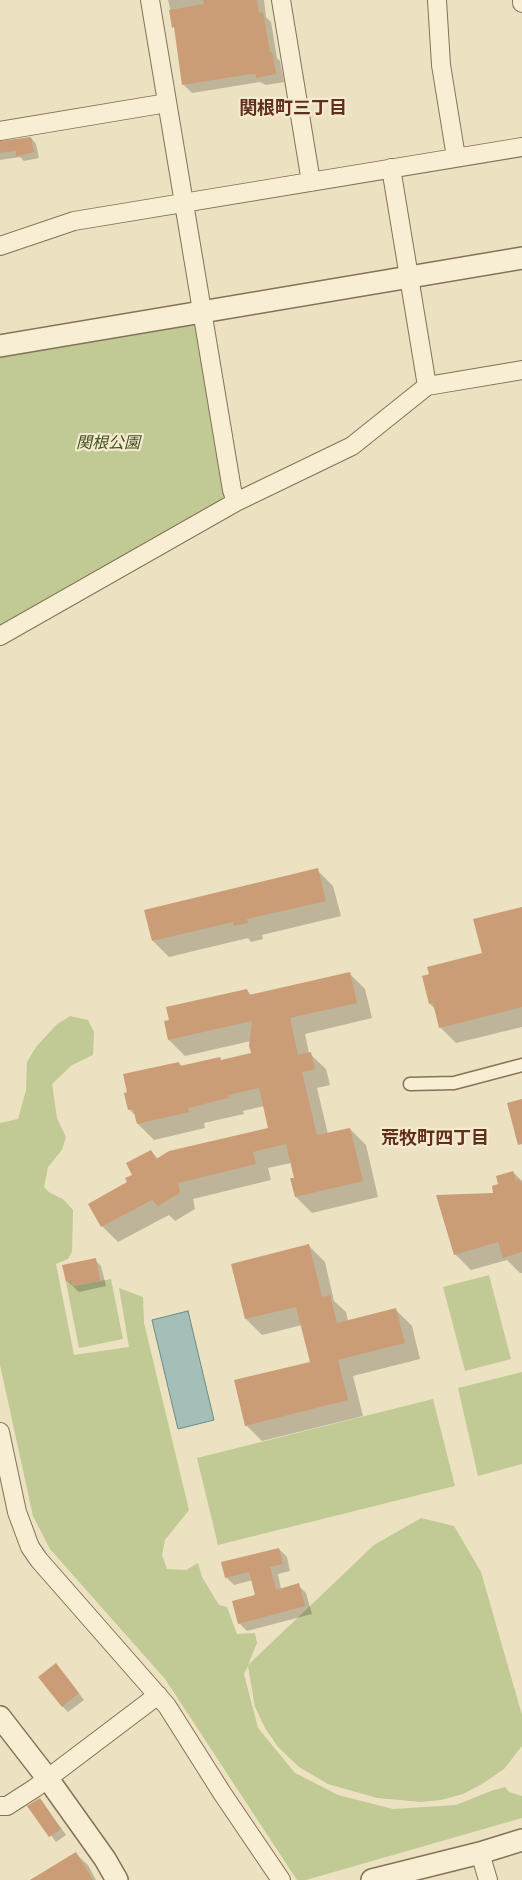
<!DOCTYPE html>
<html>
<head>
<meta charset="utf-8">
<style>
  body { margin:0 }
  canvas { display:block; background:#ece1c0 }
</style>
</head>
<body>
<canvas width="522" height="1880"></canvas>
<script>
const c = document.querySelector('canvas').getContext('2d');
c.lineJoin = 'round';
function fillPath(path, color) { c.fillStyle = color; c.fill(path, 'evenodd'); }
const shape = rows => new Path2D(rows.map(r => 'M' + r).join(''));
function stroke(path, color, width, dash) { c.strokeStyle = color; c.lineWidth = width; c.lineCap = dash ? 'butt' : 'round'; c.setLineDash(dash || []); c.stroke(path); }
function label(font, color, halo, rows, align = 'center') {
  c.font = font + ' "Crimson Pro","Noto Sans JP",serif'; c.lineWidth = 4.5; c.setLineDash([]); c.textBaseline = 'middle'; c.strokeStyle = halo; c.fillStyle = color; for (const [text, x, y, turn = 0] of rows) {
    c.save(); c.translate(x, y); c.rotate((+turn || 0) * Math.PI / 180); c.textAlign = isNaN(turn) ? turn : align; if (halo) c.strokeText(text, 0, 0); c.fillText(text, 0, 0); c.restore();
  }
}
fillPath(shape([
  [192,319,200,325,225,494,220,503,0,629,0,351],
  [70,1016,88,1020,94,1032,93,1055,72,1065,52,1084,57,1118,66,1137,62,1150,48,1167,44,1187,50,1193,63,1199,73,1210,72,1252,68,1259,56,1264,74,1355,129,1347,119,1288,143,1297,144,1323,189,1510,165,1540,162,1555,167,1569,186,1570,198,1563,202,1577,219,1605,227,1607,237,1634,255,1633,257,1643,248,1665,374,1545,421,1518,454,1526,481,1572,522,1715,522,1746,504,1769,482,1784,463,1794,441,1800,421,1802,377,1798,328,1784,299,1767,278,1747,265,1728,255,1707,248,1666,244,1674,258,1728,295,1773,338,1795,393,1809,456,1805,491,1791,505,1787,509,1792,522,1796,522,1818,306,1880,297,1880,165,1679,50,1549,33,1516,0,1365,0,1123,18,1119,26,1090,27,1062,36,1047,56,1025],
  [489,1275,511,1359,465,1371,443,1287],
  [111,1279,123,1339,79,1348,66,1282,71,1280,73,1286],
  [522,1372,522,1464,478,1476,458,1388],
  [433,1399,455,1486,218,1545,197,1458]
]), '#c1ca94');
const water = shape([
  [188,1311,214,1420,178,1429,152,1320,188,1311]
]);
fillPath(water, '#a3bfb8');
stroke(water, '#6a8c85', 1);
fillPath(shape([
  [168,0,264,0,266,17,271,22,277,58,280,61,284,82,266,85,260,82,192,93,183,84,175,29],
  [31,138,36,144,39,158,24,161,20,157,0,160,0,143],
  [317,870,333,886,341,916,262,935,263,939,251,942,248,938,169,957,153,941],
  [522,908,522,1027,456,1043,440,1027,435,1009,430,1004,484,954],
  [349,973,365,989,372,1018,305,1034,309,1053,326,1069,330,1085,317,1088,328,1134,350,1129,366,1145,378,1197,312,1213,296,1197,295,1179,291,1163,268,1168,271,1180,193,1199,195,1209,175,1221,169,1215,118,1242,102,1226,151,1151,158,1159,269,1129,264,1106,243,1111,244,1114,204,1123,205,1128,154,1140,138,1124,136,1116,129,1109,179,1063,183,1067,222,1061,252,1054,251,1041,185,1056,169,1040,165,1022,247,990,252,996],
  [513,1172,522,1181,522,1273,520,1273,507,1260,471,1270,455,1254,500,1185],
  [309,1246,325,1262,334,1301,346,1312,348,1321,396,1310,412,1326,420,1359,353,1376,363,1416,262,1441,246,1425,311,1363,302,1325,262,1335,246,1319,232,1265],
  [95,1260,101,1266,106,1286,79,1292,67,1281],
  [279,1549,287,1557,290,1571,278,1574,281,1589,298,1585,306,1593,312,1614,247,1631,239,1623,256,1596,253,1580,234,1585,226,1577],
  [62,1671,84,1700,68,1712,62,1706],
  [40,1799,66,1835,56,1842,29,1806],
  [76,1854,88,1865,96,1880,39,1880]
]), '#0003');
fillPath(shape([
  [203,0,257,0,259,13,263,12,270,52,272,52,276,74,256,78,256,74,251,74,182,85,174,27,172,28,169,10,204,4],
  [31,137,34,152,16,156,16,151,0,153,0,141],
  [318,868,326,901,247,919,248,923,234,926,233,922,152,941,144,910],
  [522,907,522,1007,439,1028,433,1003,429,1004,422,976,429,974,427,967,482,953,473,919],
  [350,972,357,1003,290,1018,298,1055,311,1052,315,1069,302,1072,317,1135,350,1128,363,1181,295,1197,290,1178,294,1178,286,1144,253,1152,256,1164,178,1183,180,1193,158,1206,152,1200,101,1227,88,1204,127,1182,125,1178,132,1175,126,1163,151,1150,156,1159,169,1151,268,1128,259,1088,228,1095,229,1098,188,1108,189,1112,137,1124,133,1109,128,1110,124,1093,127,1092,123,1074,179,1062,180,1066,220,1057,221,1060,251,1053,249,1046,252,1021,168,1040,164,1021,169,1020,166,1007,247,989,249,995],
  [522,1099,522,1144,518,1145,507,1103],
  [513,1171,516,1180,520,1179,522,1185,522,1252,503,1258,498,1242,454,1255,436,1195,493,1193,492,1186,498,1184,496,1176],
  [309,1244,322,1297,330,1295,337,1323,396,1308,405,1343,338,1360,348,1400,245,1426,234,1380,310,1362,296,1307,245,1319,231,1264],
  [96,1258,100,1281,72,1286,71,1280,66,1282,62,1265],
  [279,1548,283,1564,270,1567,276,1590,299,1583,305,1606,238,1624,232,1601,255,1595,249,1572,225,1578,221,1562],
  [56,1663,79,1693,62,1707,38,1677],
  [40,1798,61,1829,49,1837,27,1806],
  [76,1852,93,1880,30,1880]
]), '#ca9d76');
const pedestrian = shape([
  [410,1084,454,1083,522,1065]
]);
const minor = shape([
  [150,0,232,490,236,502],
  [281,0,311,182],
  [437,0,441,65,456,157],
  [522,0,522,3],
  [0,131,167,103],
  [391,168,427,386],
  [0,246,74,221,522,147],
  [0,636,236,502,352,446,427,386,522,370],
  [0,1432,17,1512,30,1547,39,1560,167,1706,222,1793,281,1880],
  [0,1806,7,1806,35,1788,158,1695],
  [480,1853,488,1880]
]);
const tertiary = shape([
  [0,346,522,258],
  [0,1717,48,1779,105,1859,117,1880],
  [372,1880,480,1853,522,1840]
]);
stroke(pedestrian, '#857258', 15);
stroke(minor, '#857258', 20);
stroke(tertiary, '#857258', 24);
stroke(pedestrian, '#f8eed3', 12);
stroke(minor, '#f8eed3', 18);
stroke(tertiary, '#f8eed3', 21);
label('italic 16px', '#435124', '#f4ebcf', [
  ["関根公園",108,443]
]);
label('bold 18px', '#602e1d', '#f4ebcf', [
  ["関根町三丁目",293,108],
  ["荒牧町四丁目",435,1138]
]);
</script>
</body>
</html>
